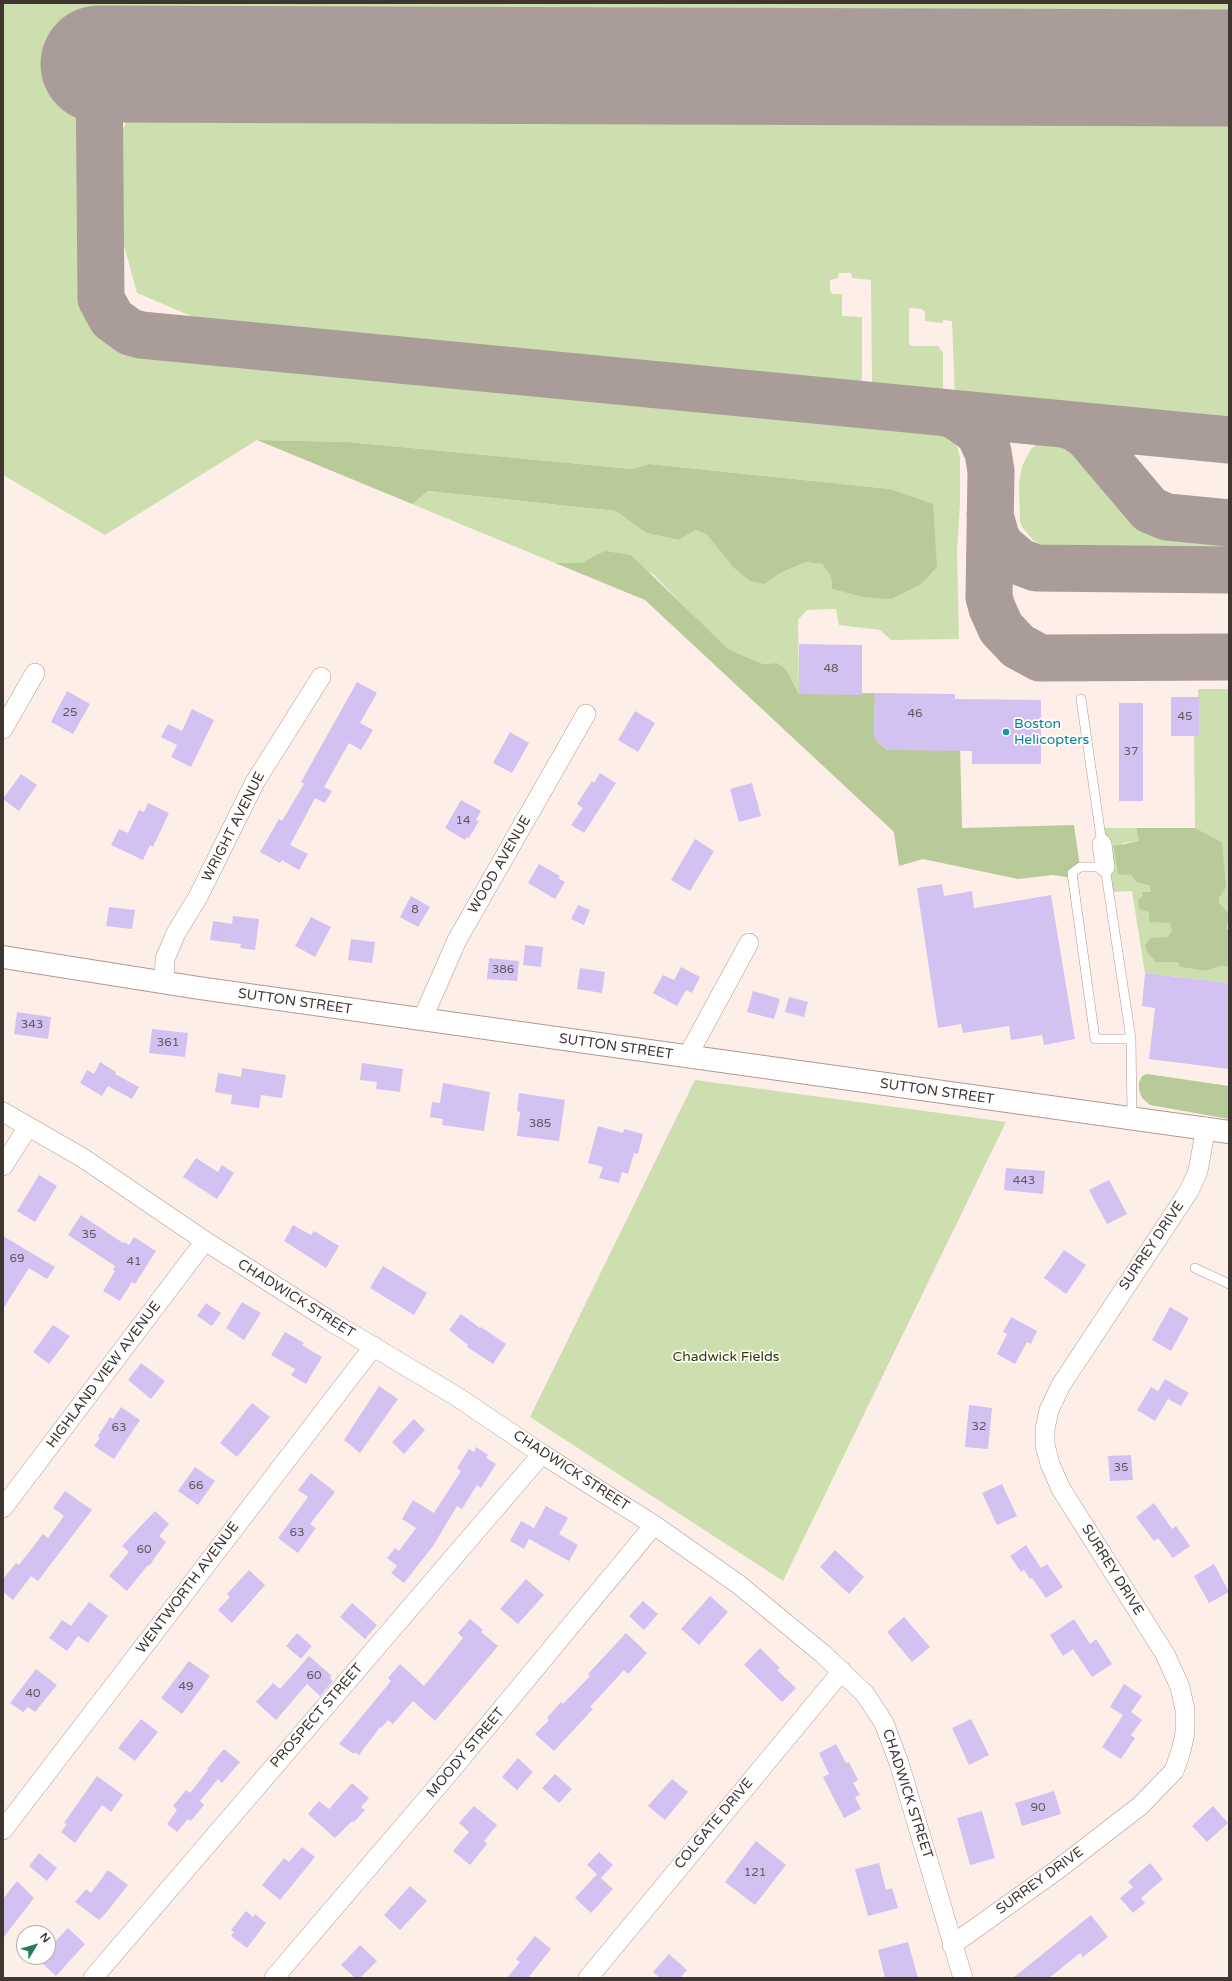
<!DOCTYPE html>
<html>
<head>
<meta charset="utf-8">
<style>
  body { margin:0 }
  #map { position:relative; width:1232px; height:1981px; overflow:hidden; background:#feeee8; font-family:"Varela Round",sans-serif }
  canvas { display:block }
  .frame { position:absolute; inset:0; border:4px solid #3f3531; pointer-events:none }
  .north { position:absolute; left:16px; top:1925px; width:40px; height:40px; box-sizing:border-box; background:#fff; border:1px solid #b2aead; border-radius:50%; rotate:52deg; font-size:11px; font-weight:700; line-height:16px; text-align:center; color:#3f3531 }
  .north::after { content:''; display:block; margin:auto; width:14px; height:18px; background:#237e54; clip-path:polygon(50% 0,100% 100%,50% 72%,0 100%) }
</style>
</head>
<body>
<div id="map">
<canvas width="1232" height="1981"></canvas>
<div class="frame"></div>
<div class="north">N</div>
</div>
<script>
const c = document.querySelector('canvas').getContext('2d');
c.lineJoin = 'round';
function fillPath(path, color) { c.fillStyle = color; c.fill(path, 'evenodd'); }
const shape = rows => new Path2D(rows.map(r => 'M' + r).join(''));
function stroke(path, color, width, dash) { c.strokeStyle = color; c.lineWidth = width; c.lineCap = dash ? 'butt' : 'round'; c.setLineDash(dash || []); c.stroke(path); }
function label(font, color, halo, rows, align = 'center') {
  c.font = font + ' "Varela Round",sans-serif'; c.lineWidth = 3.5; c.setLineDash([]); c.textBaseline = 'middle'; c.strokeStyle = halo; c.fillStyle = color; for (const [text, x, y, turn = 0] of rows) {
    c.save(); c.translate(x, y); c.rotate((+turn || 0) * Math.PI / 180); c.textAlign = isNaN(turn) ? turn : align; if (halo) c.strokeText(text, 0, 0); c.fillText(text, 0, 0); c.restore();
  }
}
fillPath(shape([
  [3,3,1229,3,1229,25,87,20,83,98,86,295,92,314,97,322,116,340,132,347,161,350,925,423,933,424,946,432,957,446,960,458,960,504,957,550,959,639,891,640,880,630,839,625,836,609,807,610,798,620,799,694,786,669,777,663,763,664,728,649,698,621,653,574,604,551,581,563,555,563,412,504,427,491,616,511,646,533,677,540,696,530,707,535,734,568,765,584,780,573,806,562,822,564,831,576,832,589,862,597,890,489,649,464,632,469,348,442,257,440,105,535,3,475],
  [140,103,1229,106,1229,425,955,399,952,321,943,320,943,323,925,321,925,312,922,309,910,308,909,310,909,344,912,346,938,346,943,353,943,397,876,391,872,384,871,280,852,278,851,273,839,273,838,278,830,280,830,291,832,294,842,294,842,316,862,317,862,377,859,389,457,351,223,323,191,316,137,293,121,234,118,194,119,154,123,129,134,106],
  [1055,438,1072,438,1146,530,1229,537,1229,549,1043,547,1033,540,1022,527,1020,521,1019,484,1022,466,1031,449,1039,442],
  [1198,689,1229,689,1229,913,1219,903,1222,842,1195,828,1194,736,1199,736],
  [1104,828,1136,828,1139,841,1122,843,1131,875,1136,882,1150,886,1149,912,1170,923,1172,931,1167,937,1156,962,1178,962,1180,967,1206,971,1221,966,1229,967,1229,983,1145,973,1132,891,1109,892],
  [695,1080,1006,1122,783,1581,530,1417]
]), '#cddfaf');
fillPath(shape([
  [257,440,348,442,632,469,649,464,890,489,933,504,937,567,921,584,891,599,862,597,832,589,831,576,822,564,806,562,780,573,765,584,750,581,734,568,707,535,696,530,678,540,646,533,616,511,428,491,412,504],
  [604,551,631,555,728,649,763,664,777,663,786,669,799,694,875,693,874,735,879,744,888,750,960,744,962,828,1074,825,1080,867,1073,878,1053,875,1018,879,923,859,899,866,894,832,645,600,555,563,581,563],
  [1136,828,1195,828,1222,842,1226,887,1219,898,1219,903,1229,913,1227,929,1229,929,1229,967,1221,966,1206,971,1180,967,1178,962,1156,962,1148,953,1145,946,1150,938,1167,937,1172,931,1170,923,1149,922,1149,912,1139,909,1138,900,1143,896,1142,892,1150,892,1150,886,1136,882,1131,875,1118,874,1114,846,1139,841],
  [1147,1074,1229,1086,1229,1119,1150,1105,1142,1098,1139,1090,1139,1082,1142,1076]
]), '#b8ca98');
stroke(shape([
  [99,64,101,299,112,319,130,332,141,335,1229,440],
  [948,413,957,417,973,428,980,435,988,452,991,471,989,597,992,608,1001,628,1018,646,1040,658,1229,657],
  [1066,425,1074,427,1088,437,1150,510,1167,517,1229,523],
  [990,515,996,537,1002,547,1020,562,1036,568,1229,570]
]), '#aa9c98', 47);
stroke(shape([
  [99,64,1229,68]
]), '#aa9c98', 117);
fillPath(shape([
  [799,644,862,645,862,695,799,694],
  [357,682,377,693,360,723,373,730,361,750,349,743,324,787,332,791,325,803,315,798,304,819,290,845,308,854,299,870,282,860,280,863,260,852,279,819,282,821,304,784,301,782],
  [67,691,90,704,73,734,51,722],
  [875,693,955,694,955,699,1041,700,1041,764,972,764,972,751,888,750,879,744,874,735],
  [1171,697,1199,697,1199,736,1171,736],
  [1119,703,1143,703,1143,801,1119,801],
  [192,709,214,720,191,767,171,757,177,745,161,737,168,724,182,731],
  [635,711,655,723,638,752,618,740],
  [510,732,529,743,512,773,493,763],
  [600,773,616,783,584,833,571,825,583,808,577,804,592,781,594,783],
  [21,774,37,785,19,811,3,799],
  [752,783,761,816,739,822,730,789],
  [461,800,481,811,476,820,479,821,469,838,467,837,465,840,445,828],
  [148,803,169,813,153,847,150,845,143,860,111,845,119,829,128,833,139,810,144,812],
  [695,839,714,851,690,891,671,880],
  [539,864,560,876,558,878,565,882,555,899,528,883],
  [942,884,944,896,972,891,974,908,1051,895,1075,1039,1044,1045,1042,1035,1011,1040,1009,1026,963,1033,961,1024,938,1028,917,888],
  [411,896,430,907,418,927,400,917],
  [578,905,590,910,584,925,571,919],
  [109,907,135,910,132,929,106,926],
  [233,916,259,919,255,950,240,948,241,944,210,940,213,921,232,924],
  [311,917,331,927,315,957,295,946],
  [351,939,375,942,372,963,348,960],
  [525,945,543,947,541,967,523,965],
  [489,958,519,961,517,981,487,979],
  [681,967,700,977,692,993,686,990,677,1006,653,993,663,975,674,980],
  [580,968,605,972,602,993,577,989],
  [1145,973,1229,983,1229,1069,1149,1059,1155,1008,1142,1006],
  [753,991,780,999,774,1019,747,1012],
  [789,997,808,1002,804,1017,785,1012],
  [17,1012,51,1017,48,1039,14,1034],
  [152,1029,188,1033,185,1057,149,1053],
  [100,1062,116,1072,115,1074,139,1087,132,1099,108,1086,102,1096,80,1083,87,1070,94,1074],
  [362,1063,403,1069,400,1092,376,1089,377,1082,360,1080],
  [242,1068,286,1075,282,1098,261,1095,259,1108,231,1104,232,1095,215,1092,218,1073,241,1077],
  [443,1083,490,1092,484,1131,442,1125,443,1119,430,1117,432,1102,440,1103],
  [519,1093,565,1100,559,1141,517,1136,520,1112,517,1111],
  [598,1126,623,1133,624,1129,643,1134,638,1154,634,1153,628,1174,622,1172,619,1183,599,1178,603,1167,588,1163],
  [196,1158,218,1172,222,1165,234,1173,217,1199,183,1177],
  [1006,1168,1045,1171,1043,1194,1004,1190],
  [39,1175,57,1186,35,1222,17,1211],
  [1109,1180,1127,1214,1107,1224,1089,1190],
  [81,1215,123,1243,124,1242,129,1245,134,1237,156,1251,135,1284,132,1282,120,1301,103,1291,115,1271,113,1270,115,1266,68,1235],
  [293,1225,311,1235,314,1231,339,1246,326,1268,284,1241],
  [3,1236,55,1267,47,1279,29,1268,3,1309],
  [1064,1250,1086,1265,1066,1294,1044,1278],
  [383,1266,427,1293,414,1315,370,1288],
  [242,1302,261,1313,244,1340,226,1328],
  [206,1303,221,1313,212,1326,197,1316],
  [1170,1307,1189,1318,1171,1351,1152,1340],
  [461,1314,480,1328,481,1327,506,1344,493,1364,467,1347,468,1345,449,1330],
  [1011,1317,1037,1331,1031,1344,1027,1342,1015,1364,997,1354,1007,1334,1003,1332],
  [53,1325,70,1336,49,1364,33,1352],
  [285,1332,304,1343,302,1345,322,1357,306,1384,291,1375,295,1369,271,1355],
  [141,1363,165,1381,151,1399,128,1380],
  [1165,1379,1189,1393,1181,1406,1168,1399,1155,1421,1137,1410,1151,1387,1158,1391],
  [379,1386,398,1399,360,1453,344,1440],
  [252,1403,270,1417,237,1457,220,1443],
  [969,1405,992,1408,988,1449,965,1447],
  [121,1407,140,1420,114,1459,94,1446,100,1438,98,1436,110,1417,113,1419],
  [414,1419,425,1430,404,1454,392,1442],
  [476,1447,488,1455,486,1458,496,1464,481,1488,477,1485,462,1509,457,1506,433,1546,404,1583,391,1573,397,1566,387,1558,395,1548,399,1551,416,1528,402,1519,413,1500,434,1513,461,1471,457,1468,469,1449,474,1452],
  [1131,1455,1133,1480,1110,1481,1108,1456],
  [195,1467,215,1481,198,1505,178,1491],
  [311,1473,335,1492,310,1524,316,1528,298,1553,278,1538,308,1497,298,1490],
  [1002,1484,1017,1516,997,1525,982,1493],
  [65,1491,92,1510,38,1581,31,1576,13,1600,3,1592,3,1579,16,1563,19,1565,43,1534,48,1538,64,1516,53,1508],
  [1154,1503,1172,1529,1176,1526,1190,1546,1173,1558,1158,1538,1154,1541,1136,1517],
  [546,1506,568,1518,559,1534,578,1545,569,1561,529,1539,524,1549,510,1541,521,1521,534,1528],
  [155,1511,169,1524,159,1536,166,1542,149,1566,148,1565,127,1591,109,1576,129,1552,122,1546],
  [1026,1545,1041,1568,1047,1564,1063,1587,1046,1598,1032,1578,1030,1579,1024,1570,1021,1572,1010,1556],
  [835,1550,864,1577,849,1594,820,1567],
  [1214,1564,1229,1592,1209,1603,1194,1576],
  [249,1570,265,1585,232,1623,218,1610,230,1597,227,1594],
  [526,1579,544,1595,518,1624,500,1609],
  [710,1596,728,1612,699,1645,681,1629],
  [643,1601,658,1614,644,1630,629,1616],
  [89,1602,108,1616,88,1643,78,1636,67,1651,49,1638,62,1620,71,1626],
  [352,1603,377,1625,365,1639,340,1617],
  [904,1617,930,1647,912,1662,887,1632],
  [470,1619,483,1630,481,1632,498,1646,435,1721,413,1701,393,1724,388,1720,381,1728,380,1727,359,1755,355,1752,354,1754,339,1744,391,1681,388,1678,400,1664,424,1686,463,1638,458,1633],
  [1074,1619,1090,1644,1096,1639,1112,1664,1092,1677,1073,1649,1063,1656,1050,1635],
  [297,1633,312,1646,301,1659,286,1646],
  [626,1633,647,1653,628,1674,624,1670,590,1707,593,1709,554,1751,535,1734,549,1720,547,1718,561,1702,563,1704,590,1676,588,1674],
  [760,1648,780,1668,777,1670,796,1688,782,1702,744,1665],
  [309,1656,331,1675,330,1678,333,1681,320,1696,307,1684,276,1720,256,1702,273,1683,280,1689],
  [189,1661,210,1676,182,1714,161,1698],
  [36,1669,57,1685,35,1712,28,1707,23,1712,10,1703],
  [1124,1684,1142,1696,1131,1712,1142,1720,1131,1735,1135,1738,1121,1759,1102,1747,1123,1715,1110,1707],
  [141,1719,158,1732,135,1761,118,1748],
  [971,1719,989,1755,969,1765,952,1728],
  [836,1744,846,1763,849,1762,858,1780,853,1783,860,1795,855,1797,861,1809,844,1818,823,1777,829,1774,819,1753],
  [224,1749,240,1762,222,1783,218,1779,200,1801,204,1805,191,1821,188,1819,177,1832,167,1824,177,1810,173,1806,186,1790,190,1793,208,1770,207,1769],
  [518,1758,533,1772,517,1790,502,1777],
  [555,1774,572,1789,559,1803,542,1788],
  [97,1776,123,1795,111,1812,102,1805,75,1843,61,1832,67,1824,64,1823],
  [672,1779,688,1792,665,1820,648,1806],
  [352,1783,369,1798,361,1807,365,1810,354,1822,352,1821,335,1838,308,1814,319,1801,329,1809],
  [1054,1791,1061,1814,1022,1826,1015,1803],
  [474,1806,497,1825,484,1841,487,1844,470,1865,453,1851,469,1832,459,1823],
  [1213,1806,1228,1823,1207,1842,1192,1826],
  [982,1811,995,1858,970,1865,957,1818],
  [756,1841,786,1865,755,1905,725,1882],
  [302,1847,315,1857,280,1900,262,1885,284,1858,289,1862],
  [599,1852,613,1865,601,1878,613,1889,591,1913,575,1898,597,1874,587,1865],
  [39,1853,57,1868,47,1881,29,1866],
  [879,1863,886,1890,892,1888,898,1908,868,1916,855,1869],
  [1150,1863,1163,1879,1141,1898,1145,1903,1133,1913,1120,1898,1133,1887,1128,1882],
  [108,1870,128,1885,106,1913,99,1920,75,1902,86,1889,91,1893],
  [17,1881,34,1898,3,1938,3,1899],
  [410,1886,427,1901,400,1930,384,1915],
  [246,1911,253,1917,255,1914,266,1923,247,1948,231,1936,234,1932,231,1930],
  [1091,1915,1108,1937,1083,1957,1080,1953,1049,1978,1013,1978],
  [68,1928,85,1944,56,1976,42,1963,48,1957,48,1949],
  [535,1936,551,1949,528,1978,507,1978,520,1962,516,1959],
  [908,1942,918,1978,885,1978,878,1950],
  [360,1945,377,1961,360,1978,355,1978,341,1965],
  [669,1954,687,1970,680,1978,660,1978,653,1972]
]), '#d3c1f2');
const service = shape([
  [1081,699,1102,844],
  [1131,1039,1095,1039,1072,873,1080,867,1105,867,1131,1039,1132,1117],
  [1195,1268,1229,1284]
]);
const minor = shape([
  [3,729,35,673],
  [1102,844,1105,867],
  [164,983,165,959,176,933,198,897,255,782,321,677],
  [422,1020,457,940,586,714],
  [687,1057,749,943],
  [3,1112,83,1158,205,1241,332,1322,456,1396,542,1454,654,1525,738,1584,823,1654,865,1694,884,1723,899,1763,963,1978],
  [3,1166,28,1127],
  [3,1508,205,1241],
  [3,1830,374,1346],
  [952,1945,1057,1870,1140,1806,1174,1771,1181,1751,1185,1733,1185,1710,1180,1687,1165,1654,1061,1489,1050,1464,1045,1445,1045,1429,1049,1410,1061,1385,1189,1191,1198,1171,1206,1127],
  [93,1978,542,1454],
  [274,1978,443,1780,654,1525],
  [588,1978,842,1671]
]);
const trunk = shape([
  [3,957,199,988,1229,1132]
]);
stroke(service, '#b09990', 10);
stroke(minor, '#b09990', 20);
stroke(trunk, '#b09990', 24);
stroke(service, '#fff', 9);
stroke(minor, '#fff', 19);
stroke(trunk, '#fff', 22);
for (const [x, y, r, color] of [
  [1006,732,4,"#0f9aa8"]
]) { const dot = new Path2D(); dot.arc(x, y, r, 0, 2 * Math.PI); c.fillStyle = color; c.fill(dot); stroke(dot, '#fff', 1.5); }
label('12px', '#645861', null, [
  ["48",831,669],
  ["25",70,713],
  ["46",915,714],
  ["45",1185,717],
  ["37",1131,752],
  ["14",463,821],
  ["8",415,910],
  ["386",503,970],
  ["343",32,1025],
  ["361",168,1043],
  ["385",540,1124],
  ["443",1024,1181],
  ["35",89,1235],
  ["69",17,1259],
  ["41",134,1262],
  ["32",979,1427],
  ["63",119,1428],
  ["35",1121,1468],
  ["66",196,1486],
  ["63",297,1533],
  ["60",144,1550],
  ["60",314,1676],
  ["49",186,1687],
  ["40",33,1694],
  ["90",1038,1808],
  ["121",755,1873]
]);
label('14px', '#0d838f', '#fff', [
  ["Boston",1014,724],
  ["Helicopters",1014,740]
], 'left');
label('14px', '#3f3531', '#fff', [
  ["WRIGHT AVENUE",234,827,-63],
  ["WOOD AVENUE",500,865,-60],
  ["SUTTON STREET",295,1002,8],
  ["SUTTON STREET",616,1047,8],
  ["SUTTON STREET",937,1092,8],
  ["SURREY DRIVE",1152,1246,-56],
  ["CHADWICK STREET",296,1299,32],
  ["HIGHLAND VIEW AVENUE",104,1375,-53],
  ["CHADWICK STREET",571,1471,33],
  ["SURREY DRIVE",1112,1570,58],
  ["WENTWORTH AVENUE",188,1588,-53],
  ["PROSPECT STREET",317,1716,-49],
  ["MOODY STREET",466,1753,-50],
  ["CHADWICK STREET",907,1794,72],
  ["COLGATE DRIVE",714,1824,-50],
  ["SURREY DRIVE",1040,1881,-36]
]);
label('14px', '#2d3c02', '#fff', [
  ["Chadwick Fields",726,1357]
]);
</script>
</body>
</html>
